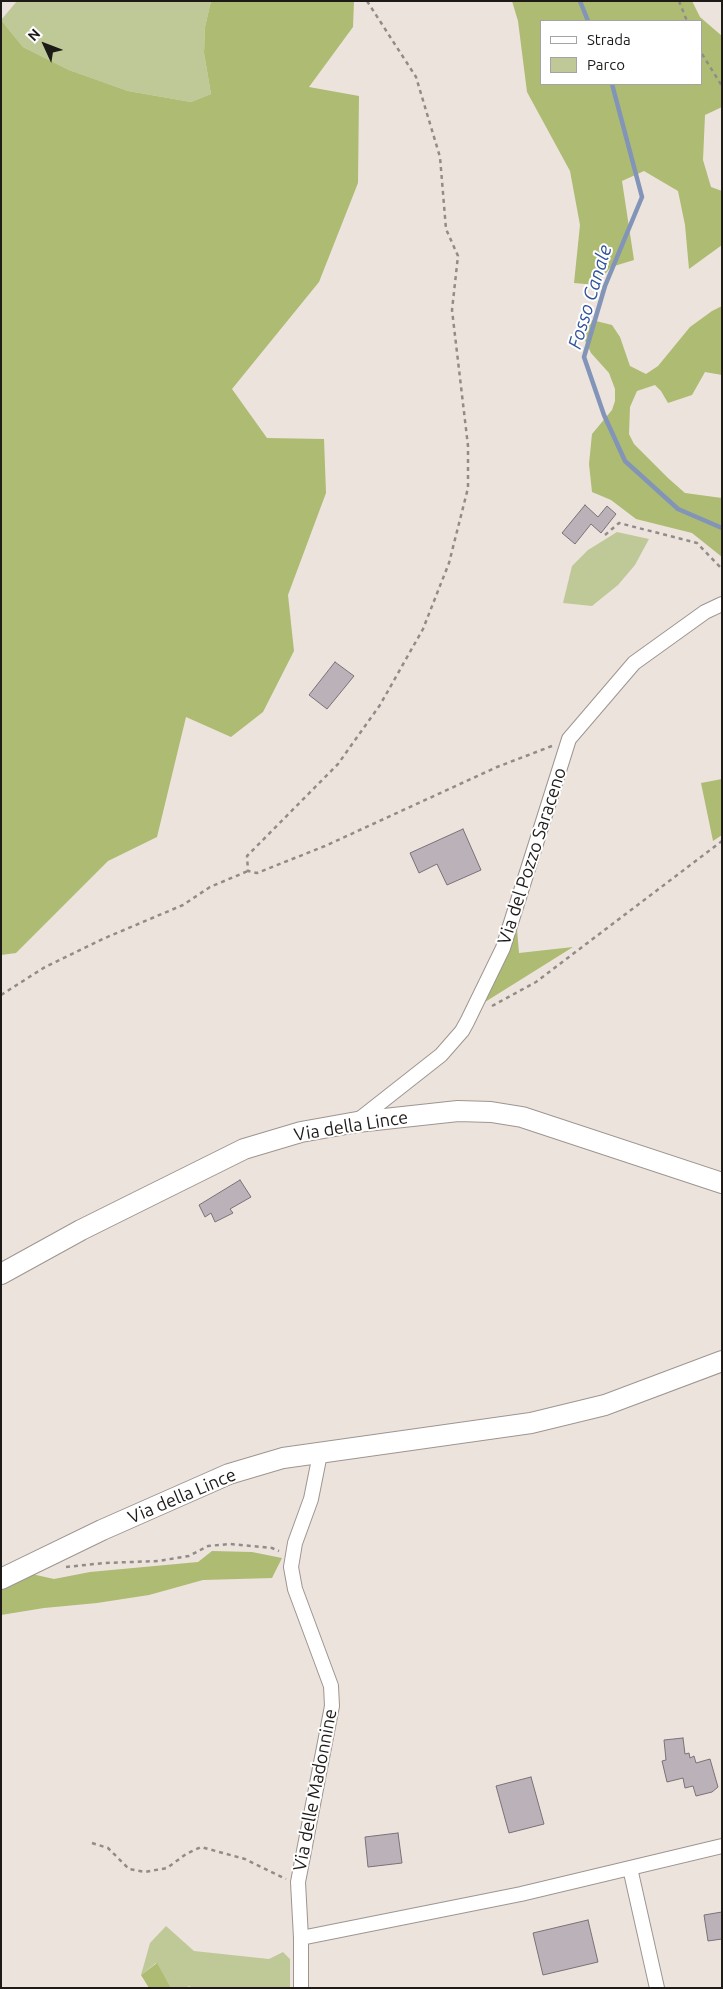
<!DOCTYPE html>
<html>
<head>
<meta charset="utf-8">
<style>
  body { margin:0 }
  #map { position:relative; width:723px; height:1989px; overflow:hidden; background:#ece3dd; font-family:Ubuntu,sans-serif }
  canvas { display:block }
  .frame { position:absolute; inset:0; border:2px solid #1d1a18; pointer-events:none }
  .legend { position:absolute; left:540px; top:20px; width:162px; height:65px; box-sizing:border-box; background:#fff; border:1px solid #a5a3a3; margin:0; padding:6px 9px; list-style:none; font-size:15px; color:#1d1a18 }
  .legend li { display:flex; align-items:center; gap:10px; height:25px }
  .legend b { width:25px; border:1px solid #a5a3a3 }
  .north { position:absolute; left:20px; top:20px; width:50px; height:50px; -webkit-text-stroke:4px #fff; paint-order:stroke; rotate:313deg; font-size:14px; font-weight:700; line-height:20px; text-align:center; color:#1d1a18 }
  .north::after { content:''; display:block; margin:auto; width:18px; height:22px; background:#1d1a18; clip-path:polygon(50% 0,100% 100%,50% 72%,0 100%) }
</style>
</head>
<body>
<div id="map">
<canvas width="723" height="1989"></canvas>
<div class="frame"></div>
<ul class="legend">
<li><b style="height:6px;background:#fff"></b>Strada</li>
<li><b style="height:14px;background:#bfc998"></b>Parco</li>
</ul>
<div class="north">N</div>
</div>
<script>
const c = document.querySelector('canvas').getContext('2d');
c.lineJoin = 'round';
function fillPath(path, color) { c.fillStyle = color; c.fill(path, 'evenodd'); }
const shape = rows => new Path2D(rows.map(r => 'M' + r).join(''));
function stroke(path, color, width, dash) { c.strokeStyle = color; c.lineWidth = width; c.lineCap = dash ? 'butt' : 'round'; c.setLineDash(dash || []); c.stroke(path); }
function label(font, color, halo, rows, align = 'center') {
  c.font = font + ' Ubuntu,sans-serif'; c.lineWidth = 4; c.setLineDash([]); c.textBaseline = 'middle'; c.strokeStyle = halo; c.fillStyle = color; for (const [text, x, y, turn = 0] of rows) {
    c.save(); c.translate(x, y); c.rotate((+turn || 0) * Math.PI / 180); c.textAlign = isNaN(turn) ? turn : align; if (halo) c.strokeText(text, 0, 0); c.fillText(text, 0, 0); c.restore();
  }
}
fillPath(shape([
  [17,1,211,1,205,27,204,53,211,94,191,102,128,91,69,70,23,47,1,20],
  [617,532,649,539,635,565,618,585,592,606,563,603,572,566,588,550],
  [166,1926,194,1951,269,1959,283,1952,290,1959,290,1988,192,1988,189,1986,187,1988,171,1988,156,1963,141,1975,150,1943]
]), '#bfc998');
fillPath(shape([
  [211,1,354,1,353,27,309,87,359,96,358,183,319,282,232,389,267,438,324,439,326,493,288,595,294,651,263,712,231,737,186,717,157,837,108,861,16,953,1,955,1,20,23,47,69,70,128,91,191,102,211,94,204,53,205,27],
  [512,1,692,1,700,17,722,36,722,107,705,115,703,160,711,187,722,191,722,245,689,269,685,225,678,191,644,171,622,181,634,260,611,267,596,285,574,283,580,225,570,171,527,92,518,21],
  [702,21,702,84,542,84,542,21],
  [722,306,722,375,705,372,692,395,668,403,661,391,655,385,637,391,630,407,629,434,634,444,668,478,685,493,722,498,722,557,692,533,636,519,611,500,592,492,589,464,592,434,612,410,615,401,615,389,609,373,591,353,581,332,592,320,612,325,620,337,630,366,646,374,658,366,690,327,712,311],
  [722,779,722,835,713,841,701,783],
  [517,929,519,953,573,947,485,1002],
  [212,1551,252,1552,282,1558,272,1578,203,1580,149,1595,97,1603,44,1608,1,1615,1,1586,27,1573,54,1579,90,1572,198,1562],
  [157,1963,171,1988,149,1988,141,1975]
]), '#aebb72');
stroke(shape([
  [580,1,588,21],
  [612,84,642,197,605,286,584,357,604,415,625,461,678,509,722,528]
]), '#8294b8', 4.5);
const building = shape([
  [585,505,598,517,607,506,616,514,601,533,591,524,575,544,562,533,585,505],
  [335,662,354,676,327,709,309,695,335,662],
  [463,829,481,870,447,885,437,864,419,873,410,853,463,829],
  [240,1180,251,1197,230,1209,233,1213,215,1222,211,1213,205,1217,199,1205,240,1180],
  [683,1738,685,1754,689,1753,690,1758,694,1756,696,1763,710,1759,718,1787,712,1792,696,1796,693,1786,685,1788,683,1778,667,1782,662,1761,666,1760,664,1740,683,1738],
  [531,1777,544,1824,509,1833,496,1786,531,1777],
  [398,1833,402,1863,368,1867,365,1837,398,1833],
  [722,1912,722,1939,708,1941,704,1915,722,1912],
  [588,1920,598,1962,543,1975,533,1933,588,1920]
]);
fillPath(building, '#bab2b8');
stroke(building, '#797176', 1);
const street = shape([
  [357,1121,441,1055,462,1031,467,1022,503,948,569,739,634,663,705,612,722,604],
  [630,1868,657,1988],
  [301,1938,521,1894,722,1846],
  [301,1988,301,1938,298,1882,332,1706,331,1686,295,1589,291,1567,295,1543,311,1499,320,1454]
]);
const secondary = shape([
  [1,1274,81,1230,244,1149,301,1132,357,1122,458,1111,491,1112,522,1117,722,1183],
  [1,1579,102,1530,229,1474,283,1458,531,1423,605,1405,722,1361]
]);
stroke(street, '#9e9590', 16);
stroke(secondary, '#9e9590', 22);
stroke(shape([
  [367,1,416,77,440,157,446,229,458,256,452,310,468,446,468,488,449,563,423,629,380,705,338,764,247,856,248,871,257,873,325,846,497,767,552,746],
  [679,1,687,21],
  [702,54,722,86],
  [605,535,619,523,697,543,722,569],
  [1,995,45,967,105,938,183,905,210,887,248,871],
  [492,1006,536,982,722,841],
  [66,1567,104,1563,158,1561,189,1556,208,1546,230,1544,272,1548,279,1551],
  [92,1843,108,1848,129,1869,145,1872,167,1868,186,1854,201,1847,245,1859,286,1879]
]), '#928c88', 2.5, [4, 4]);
stroke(street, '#fff', 14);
stroke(secondary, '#fff', 20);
label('18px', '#1d1a18', '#fff', [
  ["Via del Pozzo Saraceno",532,856,-72],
  ["Via della Lince",351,1126,-9],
  ["Via della Lince",182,1496,-23],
  ["Via delle Madonnine",315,1790,-79]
]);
label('italic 19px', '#2f539d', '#fff', [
  ["Fosso Canale",590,297,-73]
]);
</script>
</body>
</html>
